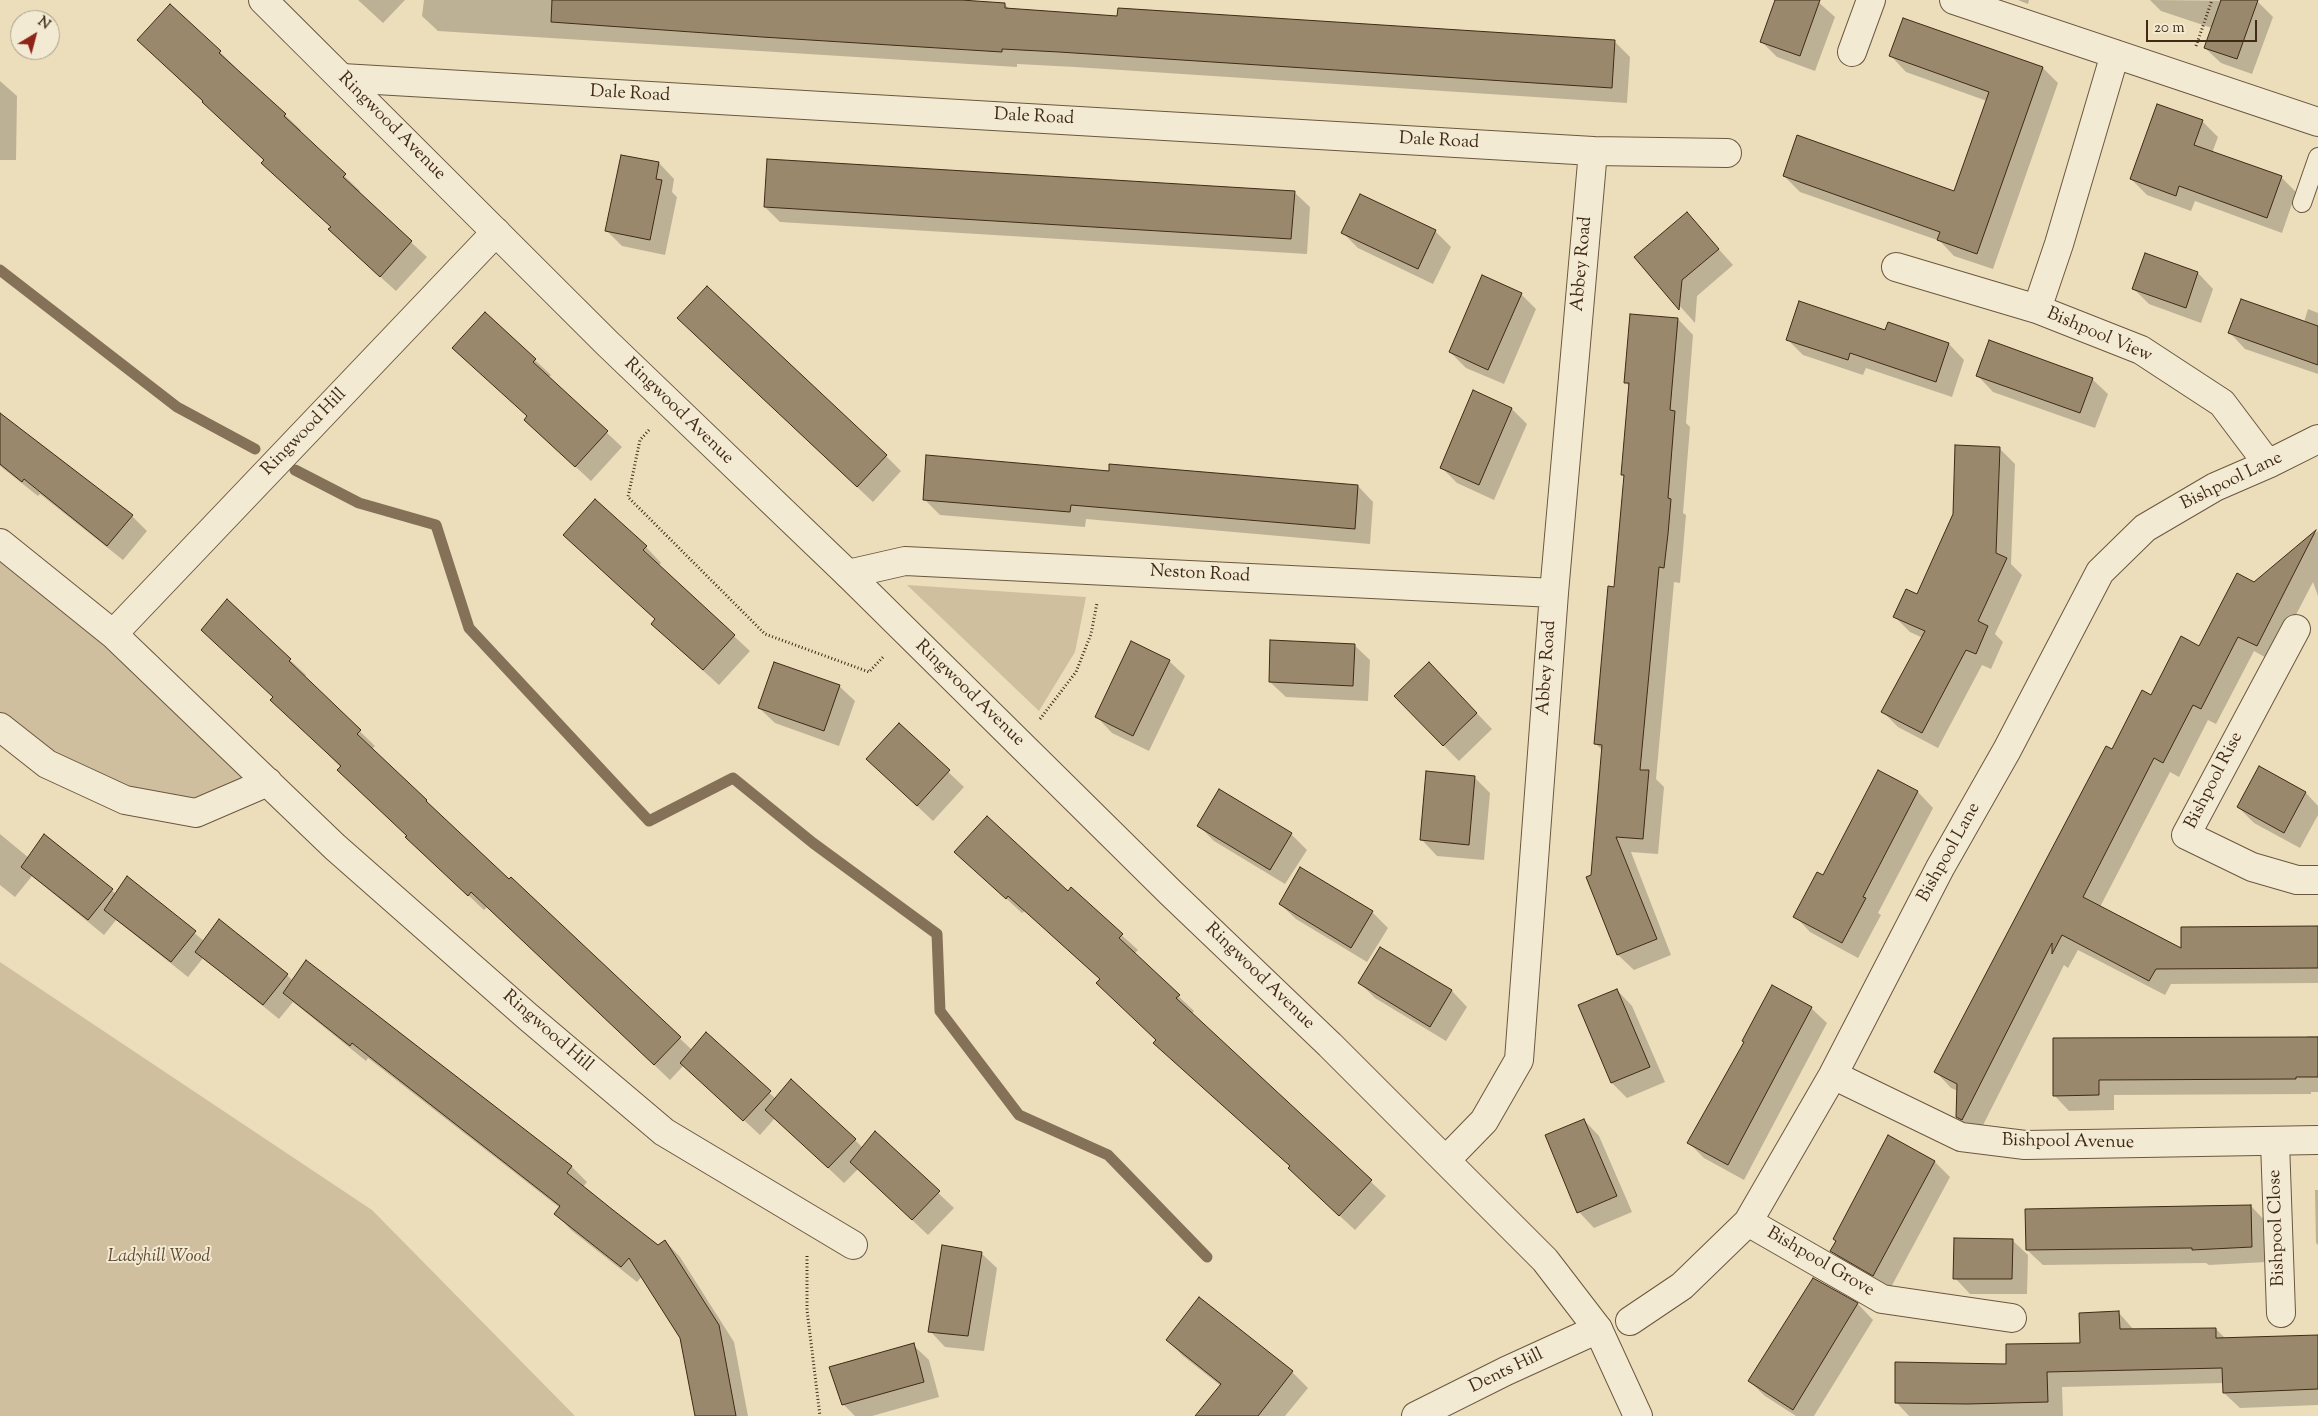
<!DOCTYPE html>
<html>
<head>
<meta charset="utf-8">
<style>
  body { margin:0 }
  #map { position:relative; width:2318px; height:1416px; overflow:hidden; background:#ecdebb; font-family:"Sorts Mill Goudy",serif }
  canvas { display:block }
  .north { position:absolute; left:10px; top:10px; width:50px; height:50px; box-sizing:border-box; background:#f3ead3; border:1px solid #ab9d87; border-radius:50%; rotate:37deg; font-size:14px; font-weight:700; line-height:20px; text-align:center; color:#402a16 }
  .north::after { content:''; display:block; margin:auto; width:18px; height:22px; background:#8f2418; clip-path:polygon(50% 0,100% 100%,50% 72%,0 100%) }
  .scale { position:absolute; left:2146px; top:20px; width:111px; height:22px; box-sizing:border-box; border:2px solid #402a16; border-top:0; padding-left:6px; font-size:15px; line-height:18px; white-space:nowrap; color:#402a16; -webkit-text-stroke:4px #f3ead3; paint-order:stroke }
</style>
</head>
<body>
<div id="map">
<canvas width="2318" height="1416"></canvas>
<div class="north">N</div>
<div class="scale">20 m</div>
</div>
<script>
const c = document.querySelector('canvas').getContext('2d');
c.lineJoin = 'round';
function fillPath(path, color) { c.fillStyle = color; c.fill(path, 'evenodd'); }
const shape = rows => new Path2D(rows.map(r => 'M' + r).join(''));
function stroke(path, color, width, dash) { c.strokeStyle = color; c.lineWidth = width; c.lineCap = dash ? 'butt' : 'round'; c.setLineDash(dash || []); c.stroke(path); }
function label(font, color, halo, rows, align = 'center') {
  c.font = font + ' "Sorts Mill Goudy",serif'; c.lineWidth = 4; c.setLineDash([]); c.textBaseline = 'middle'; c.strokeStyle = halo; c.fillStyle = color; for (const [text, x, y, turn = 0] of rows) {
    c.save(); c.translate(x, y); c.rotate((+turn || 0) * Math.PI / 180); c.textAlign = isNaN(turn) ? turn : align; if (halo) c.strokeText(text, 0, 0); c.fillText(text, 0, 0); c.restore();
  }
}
fillPath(shape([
  [0,543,268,782,196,813,125,800,0,727],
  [907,585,1086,597,1075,652,1039,711],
  [0,962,372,1210,575,1416,0,1416]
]), '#cfbf9f');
fillPath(shape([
  [358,0,405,0,383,23],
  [424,0,942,0,1004,4,1010,9,1118,17,1614,41,1630,57,1627,103,1075,67,1017,64,1017,67,438,31,422,16],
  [1777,0,1816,0,1835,17,1815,71,1777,57,1762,42],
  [2018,0,2029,0,2028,4],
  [2150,0,2257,1,2273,17,2252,74,2221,63,2205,48,2212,28,2161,11],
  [1903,20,2043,68,2058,83,1993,269,1954,256,1940,241,1800,192,1784,176,1955,192,1987,101,1906,72,1891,56],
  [220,52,235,67,234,69,285,115,301,130,299,132,360,191,358,193,427,257,396,291,345,245,332,227,265,161,154,55],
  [0,81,17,96,16,160,0,160],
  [2202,121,2218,137,2212,153,2281,177,2296,192,2282,233,2195,201,2191,211,2147,195,2131,179],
  [659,163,674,179,672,192,677,197,665,255,622,246,607,231],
  [1294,192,1310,207,1307,254,780,222,765,207],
  [1687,214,1733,265,1697,296,1695,323,1636,257],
  [1435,231,1451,247,1433,284,1358,248,1343,233],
  [2146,255,2198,273,2213,289,2201,323,2149,304,2134,289],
  [1521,294,1536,309,1504,384,1466,368,1450,352],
  [2308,309,2318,313,2318,374,2245,349,2230,333,2304,322],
  [485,314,551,375,548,378,622,447,591,481,541,435,528,417],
  [1678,319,1693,335,1686,423,1690,427,1683,513,1686,515,1683,550,1680,583,1674,582,1656,779,1664,787,1658,854,1631,852,1671,955,1634,970,1618,955,1587,877,1592,875,1603,751,1595,743,1615,588,1625,477,1622,475,1630,387,1625,382],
  [1889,324,1949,344,1964,360,1952,397,1866,368,1863,375,1803,355,1788,340,1886,331],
  [694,334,886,456,901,471,873,502],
  [1978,376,2092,379,2108,394,2095,428,1993,392],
  [1474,392,1512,409,1527,424,1494,500,1457,483,1441,467],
  [0,414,132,516,147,531,123,560,40,494,38,496,0,466],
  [1999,448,2015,464,2011,564,2022,575,1995,634,2003,642,1991,669,1982,665,1938,748,1898,727,1883,712,1923,638,1910,632,1895,617,1917,596],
  [1110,473,1358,486,1373,502,1370,544,1086,519,1085,527,940,515,924,499],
  [2318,531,2318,596,2313,582,2272,661,2254,651,2216,724,2208,720,2179,777,2170,772,2100,907,2182,950,2318,927,2318,983,2171,984,2165,995,2078,950,2068,968,2064,965,1978,1135,1973,1132,1957,1117,1958,1091,1951,1088,1936,1072,2112,751,2152,697,2200,647,2254,583],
  [564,535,646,547,661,563,658,566,750,651,719,685,668,639,656,620],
  [227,601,290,660,306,675,304,677,375,746,372,749,509,881,511,878,692,1050,706,1034,776,1099,855,1140,863,1148,875,1133,954,1208,928,1235,858,1169,844,1183,775,1118,760,1135,684,1065,670,1080,487,907,484,910,423,853,274,698],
  [1354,645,1370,660,1368,701,1286,697,1270,682],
  [1169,661,1185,676,1149,751,1112,733,1097,717],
  [1445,680,1492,729,1459,761,1443,745],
  [839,686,855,701,839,746,775,723,759,708],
  [899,725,964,787,933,821,883,774],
  [2259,768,2306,793,2318,806,2318,815,2300,848,2254,823,2238,807],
  [1878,772,1918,792,1933,808,1878,913,1881,915,1858,958,1810,932,1795,916,1823,877],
  [1474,777,1490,793,1484,860,1437,856,1422,840],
  [1199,826,1291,834,1307,850,1285,884,1214,841],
  [0,834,29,858,45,836,116,894,128,878,204,941,287,975,293,981,307,962,572,1167,587,1182,583,1187,658,1246,665,1241,680,1257,734,1342,748,1416,697,1416,682,1338,642,1276,637,1282,571,1230,556,1214,560,1208,368,1058,366,1061,293,1002,279,1019,203,958,188,977,116,920,104,935,32,876,15,897,0,885],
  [972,867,1068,893,1071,889,1138,950,1134,954,1194,1011,1192,1014,1386,1196,1355,1230,1305,1184,1291,1167,1170,1058,1157,1040,1101,980,1025,911,1022,913],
  [1280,904,1372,912,1388,928,1367,962,1296,919],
  [1380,948,1452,991,1467,1007,1446,1041,1375,998,1360,983],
  [1617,990,1632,1006,1665,1082,1627,1098,1612,1083],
  [1811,1008,1827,1023,1744,1180,1704,1158,1689,1143,1745,1042],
  [2307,1036,2318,1036,2318,1092,2311,1092,2311,1094,2114,1095,2114,1110,2069,1111,2054,1095,2054,1039,2307,1038],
  [1584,1120,1599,1136,1632,1212,1594,1228,1579,1212],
  [1889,1137,1935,1162,1950,1177,1889,1291,1847,1266,1832,1251],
  [2315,1190,2318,1190,2318,1245,2316,1243],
  [2251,1206,2266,1222,2267,1262,2209,1265,2206,1263,2043,1265,2027,1250],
  [2012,1240,2028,1255,2027,1294,1970,1294,1955,1278],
  [981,1253,997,1268,984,1351,945,1347,930,1331],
  [1814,1279,1858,1304,1873,1320,1814,1416,1796,1416,1765,1396,1749,1381],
  [1199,1299,1292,1372,1308,1388,1285,1416,1196,1416,1221,1386,1183,1356,1167,1340],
  [2119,1313,2134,1330,2216,1329,2226,1339,2318,1336,2318,1405,2240,1408,2224,1393,2224,1383,2062,1387,2063,1416,1909,1416,1896,1402,2007,1366,2081,1345],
  [913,1345,929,1360,939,1397,872,1416,855,1416,843,1404]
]), '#0003');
stroke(shape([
  [0,270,177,407,255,449],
  [295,470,359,503,436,525,469,628,649,821,733,778,813,843,937,934,940,1011,1019,1115,1108,1155,1207,1257]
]), '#847157', 11);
const building = shape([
  [552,0,961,0,1005,3,1005,8,1117,16,1118,8,1615,40,1612,88,1059,52,1002,49,1002,52,762,37,551,22,552,0],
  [1775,0,1820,0,1800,56,1760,42,1775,0],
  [2221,0,2258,0,2237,59,2204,48,2221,0],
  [170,4,221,51,219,53,286,114,284,116,346,174,343,177,412,241,380,277,328,229,331,227,261,163,264,160,202,102,203,101,137,40,170,4],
  [1903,18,2043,67,1977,254,1937,240,1940,232,1783,176,1797,135,1954,191,1989,92,1889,56,1903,18],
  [2157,104,2203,120,2194,145,2282,176,2267,218,2179,186,2176,196,2130,179,2157,104],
  [621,155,659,162,656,179,662,180,650,240,605,231,621,155],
  [767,159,1295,191,1291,239,764,207,767,159],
  [1360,194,1436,230,1418,269,1341,233,1360,194],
  [1687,212,1719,249,1682,280,1679,310,1634,257,1687,212],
  [2145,253,2198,272,2186,308,2132,289,2145,253],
  [1482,275,1522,293,1488,370,1449,352,1482,275],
  [707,286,887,455,857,487,677,318,707,286],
  [2241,299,2318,326,2318,365,2228,333,2241,299],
  [1799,301,1885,330,1888,322,1949,343,1936,382,1850,353,1848,360,1786,340,1799,301],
  [485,312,536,359,533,362,608,431,575,467,524,420,527,416,452,348,485,312],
  [1630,314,1678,318,1670,410,1675,411,1668,498,1671,499,1668,534,1664,568,1659,567,1640,770,1649,770,1643,839,1616,837,1657,939,1617,955,1586,877,1591,875,1602,745,1594,744,1608,586,1614,587,1624,475,1621,475,1629,383,1624,383,1630,314],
  [1989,340,2093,378,2080,413,1976,376,1989,340],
  [1473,390,1512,408,1479,485,1440,468,1473,390],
  [0,413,133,515,107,546,24,479,22,482,0,464,0,413],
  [1955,445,2000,447,1996,553,2007,558,1978,621,1988,626,1976,654,1966,650,1922,733,1881,712,1925,631,1893,617,1906,589,1917,594,1953,514,1955,445],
  [926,455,1109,471,1109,464,1358,485,1355,529,1071,505,1070,512,923,500,926,455],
  [595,499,647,546,643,550,735,635,703,670,651,624,655,619,563,535,595,499],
  [2316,530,2257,646,2238,637,2201,709,2193,705,2163,763,2154,758,2083,897,2181,948,2181,927,2318,926,2318,968,2156,969,2149,981,2062,935,2052,954,2052,943,1962,1120,1956,1117,1957,1084,1934,1072,2106,746,2112,749,2142,690,2151,695,2181,636,2199,646,2237,573,2254,582,2316,530],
  [227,599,291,659,289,661,361,730,357,734,427,800,426,801,509,879,511,877,681,1037,654,1065,471,892,468,896,405,837,407,836,337,770,341,766,270,700,273,697,201,630,227,599],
  [1270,640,1355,644,1353,686,1269,682,1270,640],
  [1131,641,1170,660,1133,736,1095,717,1131,641],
  [774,662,840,685,824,731,758,708,774,662],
  [1429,662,1477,713,1443,746,1394,696,1429,662],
  [899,723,950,770,917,806,866,759,899,723],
  [2259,766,2306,792,2284,833,2237,807,2259,766],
  [1878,770,1918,791,1863,897,1866,898,1842,943,1793,917,1817,872,1823,875,1878,770],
  [1426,771,1475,776,1469,845,1420,840,1426,771],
  [1219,789,1292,833,1270,870,1197,826,1219,789],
  [987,816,1068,891,1071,887,1123,934,1119,938,1180,995,1176,998,1372,1180,1339,1216,1288,1168,1290,1166,1153,1043,1156,1040,1096,983,1100,979,1008,896,1006,899,954,852,987,816],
  [44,834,113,889,88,920,21,867,44,834],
  [1300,867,1373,911,1351,948,1279,904,1300,867],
  [127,876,196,931,171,962,104,910,127,876],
  [219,919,288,974,263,1005,195,952,219,919],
  [1380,947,1452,990,1430,1027,1358,983,1380,947],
  [306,960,572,1166,567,1173,613,1210,658,1245,665,1240,719,1325,736,1416,695,1416,680,1338,629,1258,621,1267,554,1214,560,1206,352,1043,350,1046,283,993,306,960],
  [1772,985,1812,1007,1728,1165,1687,1143,1744,1042,1742,1041,1772,985],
  [1617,989,1650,1067,1611,1083,1578,1005,1617,989],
  [706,1032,771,1091,743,1121,680,1063,706,1032],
  [2318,1037,2318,1077,2296,1077,2296,1079,2099,1080,2099,1095,2053,1096,2053,1038,2318,1037],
  [791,1079,856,1139,828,1168,765,1110,791,1079],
  [1584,1119,1617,1196,1577,1213,1545,1135,1584,1119],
  [875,1131,940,1191,912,1220,850,1162,875,1131],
  [1888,1135,1935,1161,1873,1276,1830,1251,1836,1241,1833,1239,1888,1135],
  [2251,1205,2252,1247,2192,1250,2192,1248,2026,1250,2025,1209,2251,1205],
  [1954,1238,2013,1239,2012,1279,1953,1279,1954,1238],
  [942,1245,982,1252,968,1336,928,1332,942,1245],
  [1813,1278,1858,1303,1793,1410,1748,1381,1813,1278],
  [1199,1297,1293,1371,1258,1416,1195,1416,1221,1384,1166,1340,1199,1297],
  [2119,1311,2120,1329,2216,1328,2216,1338,2318,1335,2318,1389,2223,1393,2222,1368,2047,1372,2048,1402,1967,1404,1895,1403,1895,1362,2006,1364,2006,1344,2080,1343,2079,1313,2119,1311],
  [914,1343,924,1382,842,1405,829,1367,914,1343]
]);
fillPath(building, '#99886c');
stroke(building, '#402a16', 1);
const service = shape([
  [2302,203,2318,157]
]);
const minor = shape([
  [1954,0,2318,122],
  [1852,52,1871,0],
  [342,78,1593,151,1727,153],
  [1896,267,2037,309,2141,350,2222,403,2268,464],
  [2037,309,2059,244,2115,54],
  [0,543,113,634,335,847,527,1016,664,1132,853,1245],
  [848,574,905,561,1554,593],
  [2296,629,2186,835,2252,867,2297,880,2318,880],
  [113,634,496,232],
  [0,727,47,764,125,800,196,813,268,782],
  [1833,1075,1961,1137,2025,1145,2318,1140],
  [2275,1142,2281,1313],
  [1446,1160,1484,1121,1519,1060,1554,593,1593,151],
  [1748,1222,1882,1299,2012,1318],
  [1630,1321,1682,1286,1748,1222,1833,1075,1940,868,2007,750,2100,572,2145,528,2215,487,2268,464,2318,439],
  [1416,1416,1506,1371,1598,1329]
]);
const tertiary = shape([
  [263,0,607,343,848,574,1171,893,1330,1045,1545,1260,1598,1329,1638,1416]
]);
stroke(service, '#6b573f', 20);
stroke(minor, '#6b573f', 30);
stroke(tertiary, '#6b573f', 30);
stroke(shape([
  [2196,46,2212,0],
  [649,430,640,440,628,497,765,634,869,672,884,656],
  [1040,719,1076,672,1091,634,1097,603],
  [807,1256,807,1310,820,1416]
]), '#402a16', 3, [1, 2.5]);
stroke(service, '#f3ead3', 18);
stroke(minor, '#f3ead3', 28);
stroke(tertiary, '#f3ead3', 28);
label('18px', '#402a16', '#f3ead3', [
  ["Dale Road",630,95,3],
  ["Dale Road",1034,118,3],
  ["Ringwood Avenue",391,127,45],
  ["Dale Road",1439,142,3],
  ["Abbey Road",1583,264,-85],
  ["Bishpool View",2099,336,23],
  ["Ringwood Avenue",678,412,44],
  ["Ringwood Hill",305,433,-46],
  ["Bishpool Lane",2232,482,-26],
  ["Neston Road",1200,575,3],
  ["Abbey Road",1548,668,-86],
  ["Ringwood Avenue",969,694,44],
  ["Bishpool Rise",2215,781,-63],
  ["Bishpool Lane",1950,853,-61],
  ["Ringwood Avenue",1259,977,44],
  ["Ringwood Hill",547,1032,41],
  ["Bishpool Avenue",2068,1143,1],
  ["Bishpool Close",2278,1228,-92],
  ["Bishpool Grove",1820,1263,30],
  ["Dents Hill",1507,1372,-26]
]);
label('italic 18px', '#5d4831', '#f3ead3', [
  ["Ladyhill Wood",159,1258]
]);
</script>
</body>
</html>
